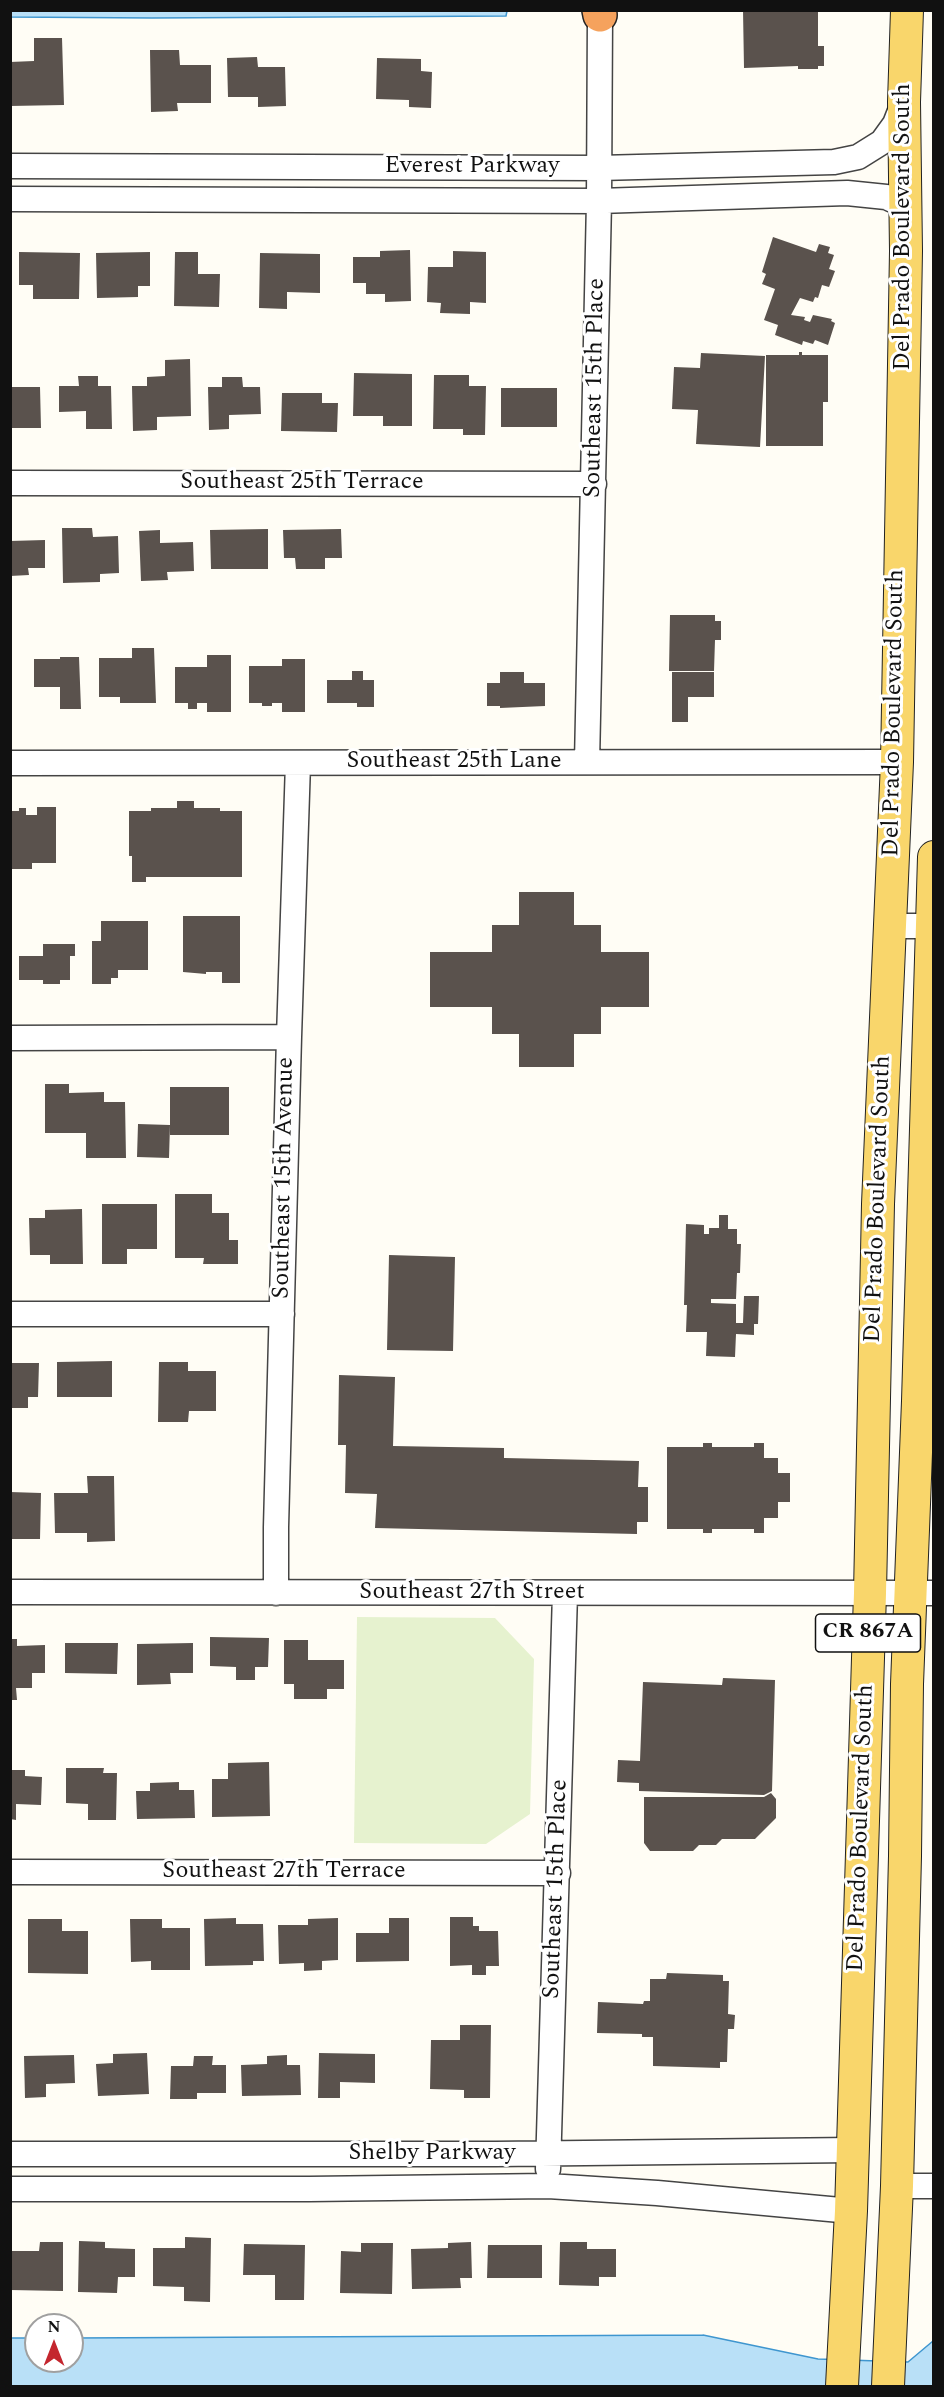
<!DOCTYPE html>
<html>
<head>
<meta charset="utf-8">
<style>
  body { margin:0 }
  #map { position:relative; width:944px; height:2397px; overflow:hidden; background:#fffdf5; font-family:Spectral,serif }
  canvas { display:block }
  .frame { position:absolute; inset:0; border:12px solid #111; pointer-events:none }
  .north { position:absolute; left:24px; top:2313px; width:60px; height:60px; box-sizing:border-box; background:#fff; border:2px solid #a0a0a0; border-radius:50%; rotate:0deg; font-size:16px; font-weight:700; line-height:24px; text-align:center; color:#111 }
  .north::after { content:''; display:block; margin:auto; width:21px; height:27px; background:#c4262e; clip-path:polygon(50% 0,100% 100%,50% 72%,0 100%) }
</style>
</head>
<body>
<div id="map">
<canvas width="944" height="2397"></canvas>
<div class="frame"></div>
<div class="north">N</div>
</div>
<script>
const c = document.querySelector('canvas').getContext('2d');
c.lineJoin = 'round';
function fillPath(path, color) { c.fillStyle = color; c.fill(path, 'evenodd'); }
const shape = rows => new Path2D(rows.map(r => 'M' + r).join(''));
function stroke(path, color, width, dash) { c.strokeStyle = color; c.lineWidth = width; c.lineCap = dash ? 'butt' : 'round'; c.setLineDash(dash || []); c.stroke(path); }
function label(font, color, halo, rows, align = 'center') {
  c.font = font + ' Spectral,serif'; c.lineWidth = 6; c.setLineDash([]); c.textBaseline = 'middle'; c.strokeStyle = halo; c.fillStyle = color; for (const [text, x, y, turn = 0] of rows) {
    c.save(); c.translate(x, y); c.rotate((+turn || 0) * Math.PI / 180); c.textAlign = isNaN(turn) ? turn : align; if (halo) c.strokeText(text, 0, 0); c.fillText(text, 0, 0); c.restore();
  }
}
fillPath(shape([
  [357,1617,495,1618,534,1659,530,1814,486,1844,354,1843]
]), '#e6f2cf');
const water = shape([
  [10,11,11,10,507,11,506,16,152,18,11,17,10,11],
  [703,2335,818,2359,908,2362,933,2341,933,2386,11,2386,10,2338,36,2338,36,2361,72,2361,72,2338,703,2335]
]);
fillPath(water, '#b9e0f7');
stroke(water, '#3f96cf', 1.5);
fillPath(shape([
  [743,10,818,10,818,46,824,46,824,66,818,66,818,69,798,69,798,66,744,68],
  [34,38,62,38,64,105,10,106,10,62,34,61],
  [150,50,179,50,180,65,211,65,211,103,177,103,178,111,151,112],
  [257,57,258,67,285,67,286,106,258,107,258,97,228,97,227,58],
  [377,58,421,59,421,71,432,72,431,108,409,107,409,100,376,99],
  [773,237,816,252,819,244,830,247,828,253,834,255,829,269,835,271,829,287,822,285,818,298,815,297,813,302,800,298,791,315,805,317,804,320,810,322,813,315,832,319,831,321,835,323,828,345,815,340,813,344,803,341,802,345,775,335,778,325,764,320,775,289,762,284,766,274,762,272],
  [410,250,411,301,385,302,385,294,366,294,366,283,353,283,353,257,380,257,380,251],
  [453,251,486,252,486,303,470,302,470,314,440,313,441,303,427,302,428,267,453,267],
  [19,252,80,253,79,299,33,299,33,285,19,285],
  [150,252,150,286,138,286,138,297,97,298,96,253],
  [175,252,198,252,198,274,220,274,219,307,174,306],
  [260,253,320,254,320,293,287,292,287,309,259,308],
  [799,352,802,352,802,355,828,355,828,402,823,402,823,446,766,446,766,355,799,355],
  [701,353,765,356,760,447,696,444,698,410,672,409,674,367,700,368],
  [190,359,191,416,157,417,157,430,133,431,132,386,147,386,147,377,165,376,165,360],
  [354,373,412,374,412,426,383,426,383,416,353,416],
  [434,375,469,375,469,386,486,386,485,435,463,435,463,429,433,429],
  [78,376,98,376,98,386,111,386,112,429,86,429,86,411,59,412,59,386,79,386],
  [222,377,242,377,243,387,260,387,261,414,229,415,229,429,209,430,208,387,222,387],
  [10,387,40,387,41,428,10,428],
  [501,388,557,388,557,427,501,427],
  [282,393,322,393,322,403,338,403,337,432,281,431],
  [62,528,92,528,93,537,118,536,119,573,100,574,100,582,63,583],
  [268,529,268,569,211,569,210,530],
  [341,529,342,558,325,558,325,569,296,569,295,558,284,558,283,530],
  [160,530,160,543,193,542,194,571,167,572,168,580,141,581,139,531],
  [45,540,45,568,28,568,29,575,10,576,10,541],
  [670,615,715,615,715,621,721,621,721,640,715,640,714,671,669,671],
  [132,648,154,648,156,703,120,703,120,697,99,697,99,658,132,658],
  [207,655,231,655,231,712,207,712,207,703,197,703,197,709,188,709,188,703,175,703,175,667,207,667],
  [60,657,79,657,81,709,60,709,60,687,34,687,34,659,60,659],
  [282,659,305,659,305,712,282,712,282,703,272,703,272,706,262,706,262,703,249,703,249,666,282,666],
  [352,671,363,671,363,680,374,680,374,707,357,707,357,703,327,703,327,680,352,680],
  [500,672,524,672,524,683,545,683,545,706,500,708,500,706,487,706,487,683,500,683],
  [672,672,714,672,714,697,688,697,688,722,672,722],
  [177,801,194,801,194,808,220,808,220,811,242,811,242,877,146,877,146,882,132,882,132,856,129,856,129,811,151,811,151,808,177,808],
  [37,807,56,807,56,863,32,863,32,869,10,869,10,811,19,811,19,808,26,808,26,815,37,815],
  [519,892,574,892,574,925,601,925,601,952,649,952,649,1007,601,1007,601,1034,574,1034,574,1067,519,1067,519,1034,492,1034,492,1007,430,1007,430,952,492,952,492,925,519,925],
  [183,916,240,916,240,983,222,983,222,972,206,972,206,974,183,972],
  [101,921,148,921,148,970,118,970,118,978,111,978,111,984,92,984,92,941,101,941],
  [43,944,75,944,75,956,70,956,70,980,60,980,60,984,43,984,43,980,19,980,19,956,43,956],
  [45,1084,69,1084,69,1093,104,1092,104,1102,125,1102,126,1158,86,1158,86,1133,45,1133],
  [170,1087,229,1087,229,1135,170,1135],
  [138,1124,170,1125,169,1158,137,1157],
  [175,1194,212,1194,212,1213,229,1213,229,1240,238,1240,238,1264,203,1264,204,1258,175,1258],
  [102,1204,157,1204,157,1249,127,1249,127,1264,102,1264],
  [82,1209,83,1264,50,1264,50,1255,30,1255,29,1218,45,1218,45,1210],
  [719,1215,728,1215,728,1229,737,1229,737,1244,741,1244,740,1273,737,1273,736,1299,711,1299,711,1303,736,1304,736,1323,743,1323,744,1296,759,1296,758,1324,754,1324,754,1335,736,1334,735,1357,706,1356,707,1332,686,1332,687,1305,684,1305,686,1224,704,1225,704,1234,709,1234,709,1228,719,1228],
  [389,1255,455,1257,453,1351,387,1350],
  [112,1361,112,1397,57,1397,57,1362],
  [159,1362,188,1362,188,1371,216,1371,216,1411,189,1411,188,1422,158,1422],
  [10,1363,39,1363,38,1397,28,1397,28,1408,10,1408],
  [339,1375,395,1377,393,1446,504,1448,504,1458,639,1461,638,1487,648,1487,648,1522,637,1522,637,1534,375,1528,377,1494,345,1493,346,1445,338,1445],
  [703,1443,712,1443,712,1447,754,1447,754,1443,764,1443,764,1458,778,1458,778,1473,790,1473,790,1502,778,1502,778,1518,764,1518,764,1533,754,1533,754,1529,712,1529,712,1533,703,1533,703,1529,667,1529,667,1447,703,1447],
  [87,1476,114,1476,115,1541,87,1542,87,1533,55,1533,54,1493,88,1493],
  [10,1492,41,1493,40,1539,10,1539],
  [210,1637,269,1638,268,1667,255,1667,255,1680,236,1680,236,1667,210,1666],
  [10,1639,17,1639,17,1646,45,1645,45,1673,32,1673,32,1688,16,1688,17,1700,10,1700],
  [284,1640,308,1640,308,1660,344,1660,344,1689,327,1689,327,1699,294,1699,294,1684,284,1684],
  [65,1643,118,1643,117,1674,65,1673],
  [193,1643,193,1673,170,1673,171,1684,137,1685,137,1644],
  [723,1678,775,1680,772,1791,764,1795,639,1791,639,1783,617,1782,618,1760,640,1761,643,1682,722,1685],
  [269,1762,270,1816,212,1817,212,1779,228,1779,228,1763],
  [66,1768,104,1768,103,1773,117,1773,116,1820,88,1820,88,1804,66,1803],
  [10,1770,25,1770,25,1776,42,1777,41,1805,16,1804,16,1820,10,1819],
  [179,1782,179,1790,194,1790,195,1818,137,1819,136,1791,150,1791,150,1783],
  [771,1793,776,1799,776,1818,755,1839,722,1839,716,1845,699,1845,693,1851,650,1851,644,1843,644,1797,764,1797],
  [450,1917,473,1917,473,1926,479,1926,479,1931,498,1931,499,1966,486,1966,486,1975,472,1975,472,1965,450,1966],
  [236,1918,236,1924,263,1924,264,1961,253,1961,253,1965,205,1966,204,1919],
  [338,1918,338,1960,322,1961,322,1970,304,1971,304,1963,279,1964,278,1925,308,1925,308,1919],
  [389,1918,409,1918,409,1961,356,1962,356,1933,389,1933],
  [28,1919,62,1919,62,1931,88,1931,88,1974,28,1973],
  [130,1919,162,1919,162,1928,190,1928,190,1970,151,1970,151,1961,131,1962],
  [667,1973,723,1975,723,1981,729,1981,728,2014,735,2015,734,2029,728,2029,727,2062,720,2062,720,2068,653,2066,653,2037,642,2037,642,2034,597,2033,598,2002,643,2004,644,2001,650,2001,650,1979,666,1979],
  [460,2025,491,2025,490,2098,464,2098,464,2090,430,2089,431,2040,460,2040],
  [147,2053,149,2094,98,2096,96,2064,113,2063,113,2054],
  [319,2053,375,2054,375,2083,340,2082,340,2098,318,2098],
  [74,2055,75,2083,46,2084,46,2097,25,2098,24,2056],
  [287,2055,287,2065,300,2065,301,2095,242,2096,241,2065,267,2064,267,2056],
  [194,2056,213,2056,212,2065,226,2065,226,2093,197,2093,197,2099,170,2099,171,2066,193,2066],
  [185,2237,211,2238,210,2302,184,2301,184,2287,153,2286,153,2248,185,2248],
  [79,2241,105,2242,105,2248,135,2249,135,2277,118,2277,117,2293,78,2292],
  [40,2242,63,2242,63,2291,10,2290,10,2251,39,2251],
  [471,2242,472,2278,460,2278,461,2288,412,2289,411,2249,448,2248,448,2243],
  [560,2242,587,2242,587,2249,616,2249,616,2277,599,2277,599,2286,559,2285],
  [361,2243,393,2243,392,2294,340,2293,341,2251,361,2252],
  [244,2244,305,2245,304,2300,275,2300,275,2275,243,2275],
  [488,2245,542,2245,542,2278,487,2278]
]), '#5a524d');
const minor = shape([
  [10,166,599,168,834,162,858,157,882,142,895,124,902,106],
  [10,199,599,201,847,193,886,197,906,206],
  [10,483,594,484],
  [587,762,599,201,600,15],
  [10,763,897,762],
  [888,926,934,926],
  [10,1038,289,1037],
  [10,1314,282,1314],
  [10,1592,934,1593],
  [276,1593,276,1527,289,1037,298,763],
  [10,1872,558,1873],
  [10,2154,496,2154,853,2150],
  [548,2169,565,1593],
  [897,2186,934,2186],
  [10,2189,309,2189,548,2186,657,2193,851,2211]
]);
const major = shape([
  [842,2386,851,2211,870,1593,878,1204,897,762,906,251,904,102,907,10],
  [888,2386,897,2186,905,1856,907,1684,918,1401,934,857]
]);
const highway = shape([
  [599,10,600,15]
]);
stroke(minor, '#444', 27);
stroke(major, '#222', 34);
stroke(highway, '#222', 36);
stroke(minor, '#fff', 24);
stroke(major, '#f9d66b', 32);
stroke(highway, '#f5a25d', 33);
for (const [x, y, w] of [
  [868,1633,105]
]) { const box = new Path2D(); box.roundRect(x - w / 2, y - 19, w, 38, 4.5); c.fillStyle = '#fff'; c.fill(box); stroke(box, '#111', 1.5); }
label('bold 22px', '#111', null, [
  ["CR 867A",868,1633]
]);
label('24px', '#111', '#fff', [
  ["Everest Parkway",472,167],
  ["Del Prado Boulevard South",904,227,-90],
  ["Southeast 15th Place",596,388,-89],
  ["Southeast 25th Terrace",302,483],
  ["Del Prado Boulevard South",895,713,-89],
  ["Southeast 25th Lane",454,762],
  ["Southeast 15th Avenue",285,1178,-89],
  ["Del Prado Boulevard South",879,1199,-88],
  ["Southeast 27th Street",472,1593],
  ["Del Prado Boulevard South",862,1828,-88],
  ["Southeast 27th Terrace",284,1872],
  ["Southeast 15th Place",557,1889,-88],
  ["Shelby Parkway",432,2154]
]);
</script>
</body>
</html>
